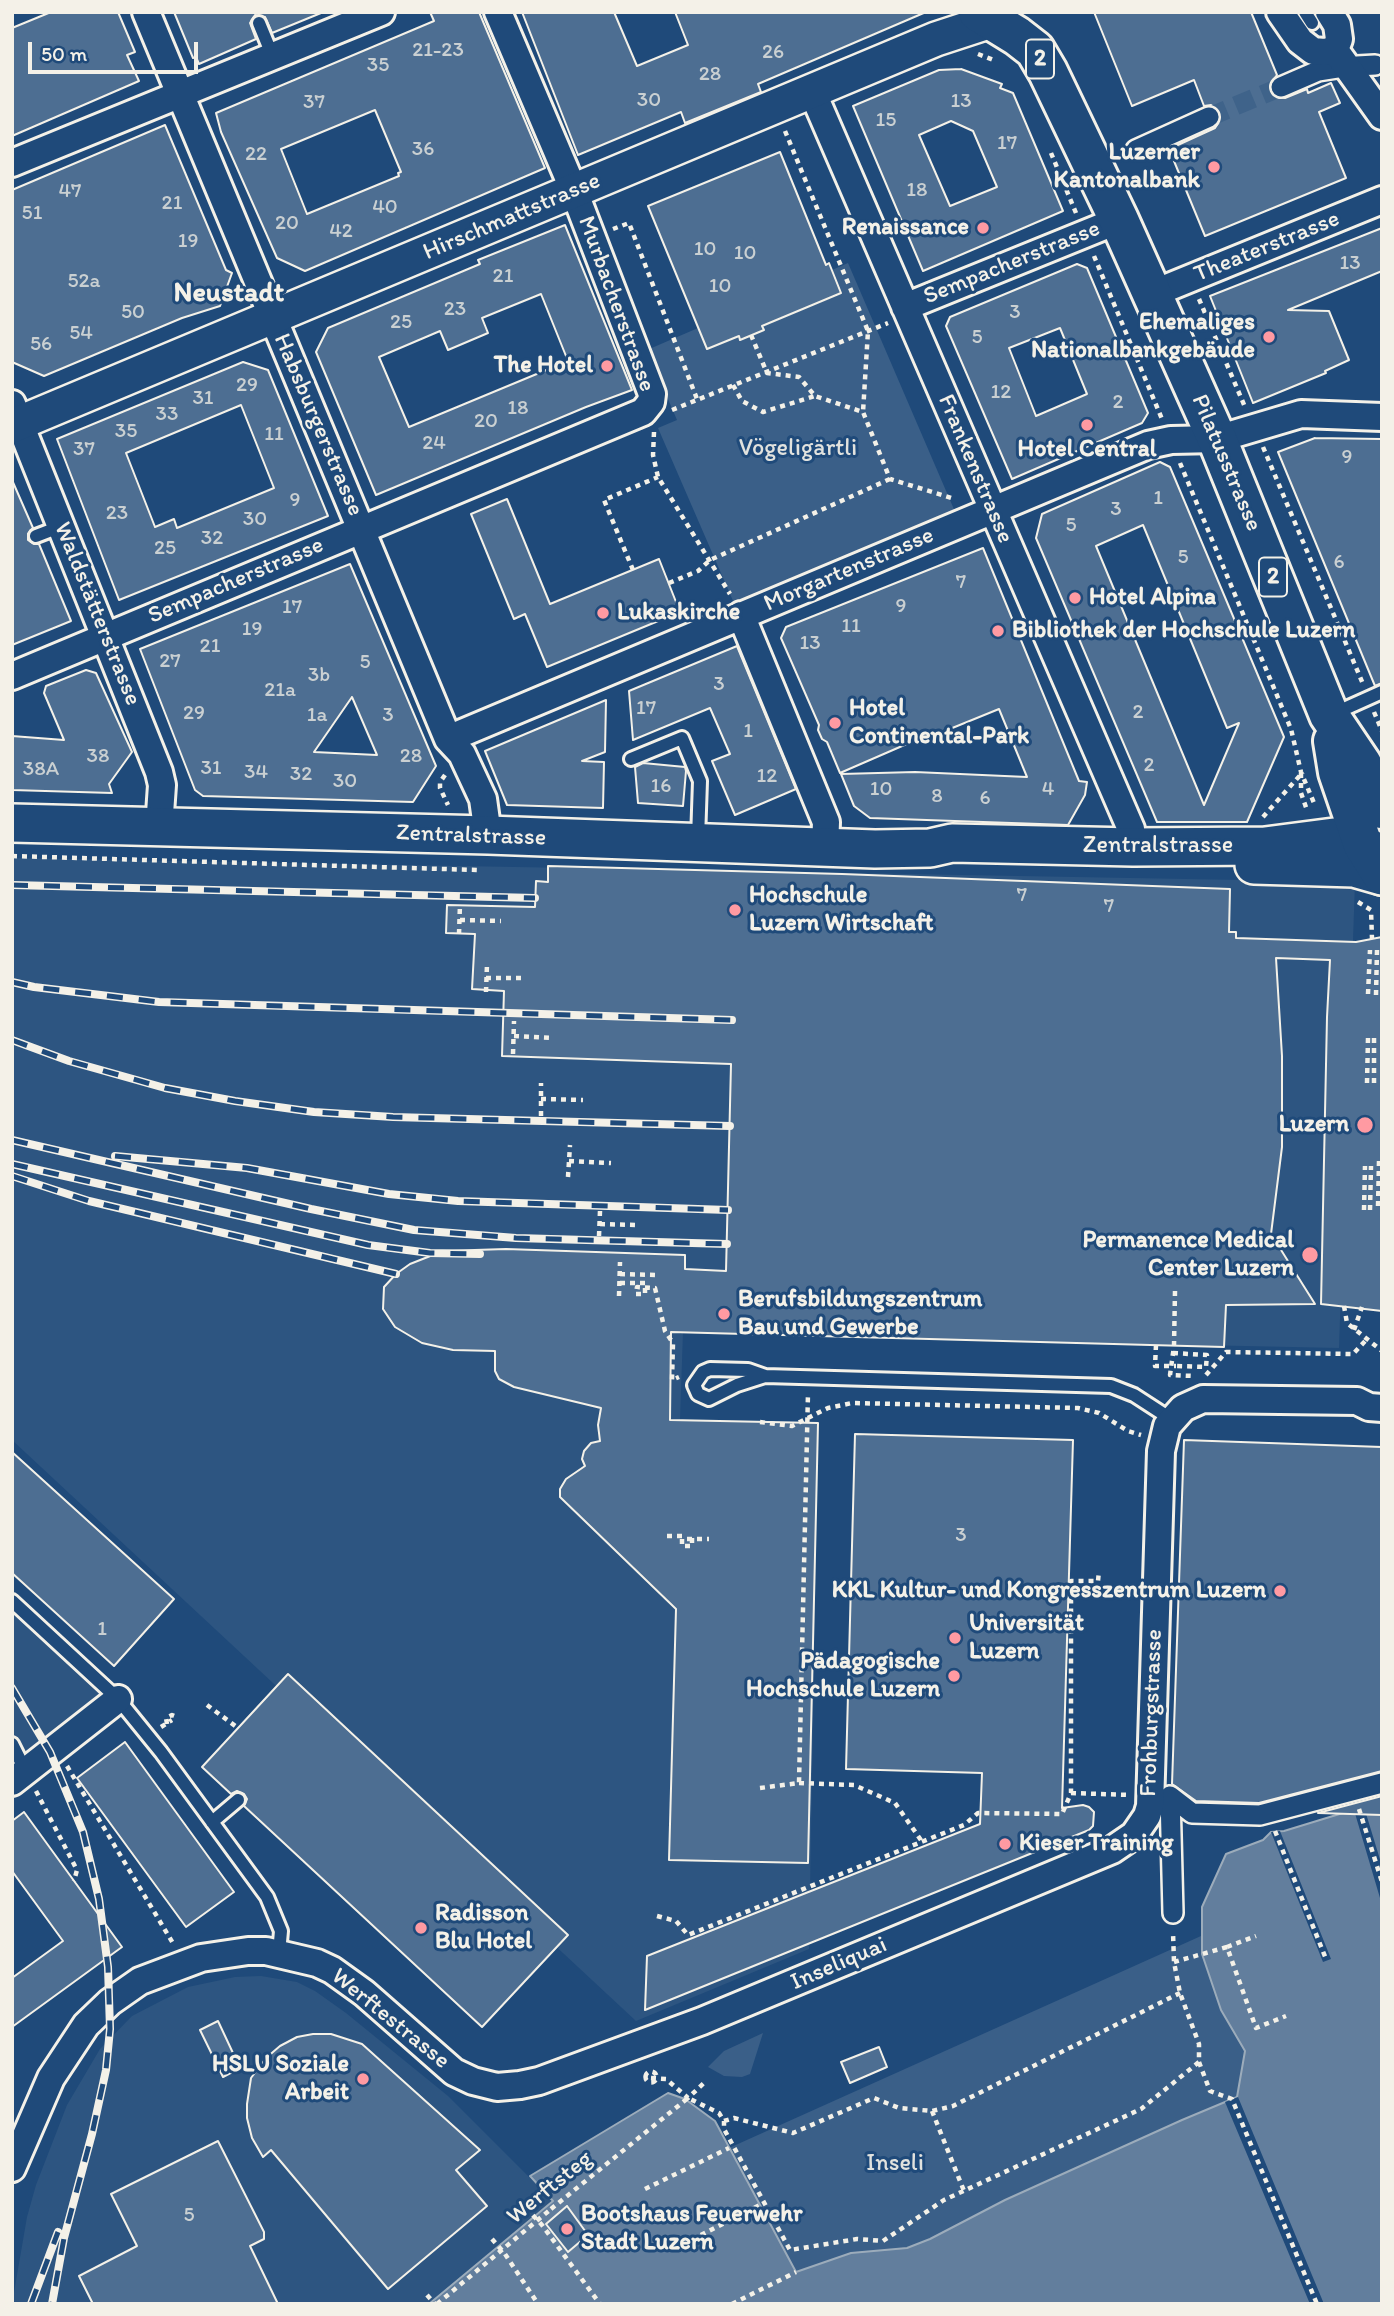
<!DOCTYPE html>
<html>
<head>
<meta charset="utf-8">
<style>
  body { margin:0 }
  #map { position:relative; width:1394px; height:2316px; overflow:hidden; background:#1f4a7a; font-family:Itim,sans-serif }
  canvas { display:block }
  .frame { position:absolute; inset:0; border:14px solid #f4f1e8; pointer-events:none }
  .scale { position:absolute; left:28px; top:42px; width:170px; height:32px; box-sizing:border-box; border:4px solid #f4f1e8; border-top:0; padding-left:9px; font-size:21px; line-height:24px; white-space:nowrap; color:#f4f1e8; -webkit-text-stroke:5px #1f4a7a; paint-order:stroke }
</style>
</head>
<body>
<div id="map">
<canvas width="1394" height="2316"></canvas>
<div class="frame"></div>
<div class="scale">50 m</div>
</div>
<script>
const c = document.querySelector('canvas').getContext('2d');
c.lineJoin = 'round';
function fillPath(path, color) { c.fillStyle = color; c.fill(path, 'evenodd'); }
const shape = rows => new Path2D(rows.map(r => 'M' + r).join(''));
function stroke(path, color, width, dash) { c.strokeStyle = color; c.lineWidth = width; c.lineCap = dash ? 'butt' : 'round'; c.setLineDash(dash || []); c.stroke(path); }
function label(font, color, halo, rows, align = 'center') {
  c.font = font + ' Itim,sans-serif'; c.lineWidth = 6; c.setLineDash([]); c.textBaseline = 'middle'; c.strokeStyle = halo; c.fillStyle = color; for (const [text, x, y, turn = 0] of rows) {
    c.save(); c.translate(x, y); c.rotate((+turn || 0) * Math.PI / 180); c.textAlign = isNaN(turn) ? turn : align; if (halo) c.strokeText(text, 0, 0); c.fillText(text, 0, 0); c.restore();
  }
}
fillPath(shape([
  [12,858,1355,882,1339,1348,818,1337,683,1332,680,1420,818,1423,809,1949,636,2021,12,1440],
  [12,1594,111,1690,12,1779],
  [261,1976,297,1982,315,1991,346,2013,448,2096,553,2201,429,2304,12,2304,27,2217,36,2185,67,2105,100,2049,132,2016,188,1987,235,1977]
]), '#2d5581');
fillPath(shape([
  [848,263,956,514,737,610,658,428,677,420,647,350,698,328,707,349,738,336,740,340,764,330,763,326,841,294,832,270],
  [1201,1936,1202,1955,1221,2010,1246,2051,1238,2097,1182,2120,1005,2200,930,2239,907,2248,851,2253,796,2272,729,2148],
  [763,2033,750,2074,742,2077,724,2076,708,2067,724,2051]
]), '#3a5f88');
const water = shape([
  [1382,1801,1382,2304,429,2304,553,2201,530,2176,668,2093,685,2099,715,2121,796,2272,851,2253,907,2248,930,2239,1005,2200,1182,2120,1237,2097,1245,2051,1221,2010,1202,1954,1202,1907,1226,1854,1263,1840,1271,1832,1284,1831,1382,1801]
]);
fillPath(water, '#627e9d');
stroke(water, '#9cacbb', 2);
fillPath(shape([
  [1364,1807,1382,1866,1382,1898,1380,1898,1354,1810],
  [1280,1831,1331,1959,1323,1962,1271,1832],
  [1238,2097,1324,2304,1310,2304,1225,2102]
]), '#1f4a7a');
const building = shape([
  [51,12,118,12,135,52,127,55,139,81,12,136,12,28,51,12],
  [174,12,321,12,321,13,272,33,265,17,255,15,250,23,256,39,199,64,196,57,193,58,174,12],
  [430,12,479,12,545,168,305,271,277,258,221,132,216,113,434,21,430,12],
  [375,110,401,172,398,173,399,176,307,214,281,149,375,110],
  [522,12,614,12,637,66,688,45,675,12,926,12,758,84,761,92,685,123,681,112,578,155,522,12],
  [1094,12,1251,12,1277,75,1269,85,1273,96,1285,98,1307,89,1308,93,1331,83,1340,103,1319,112,1346,178,1205,236,1169,149,1215,128,1221,119,1220,111,1211,105,1204,106,1194,80,1132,106,1094,12],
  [961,69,1002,84,1000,88,1013,93,1063,211,923,271,853,106,939,70,961,69],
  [951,121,973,131,997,187,950,206,919,135,951,121],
  [165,125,226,270,232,273,220,306,182,318,44,376,12,362,12,190,165,125],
  [780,152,826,265,829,263,841,293,762,326,764,330,740,340,739,336,707,349,648,206,780,152],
  [565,225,632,390,586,407,376,495,316,352,328,328,480,264,478,260,565,225],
  [541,294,568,361,409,427,379,357,440,331,448,350,488,333,482,318,541,294],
  [1382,228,1382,271,1288,310,1329,311,1349,360,1325,371,1326,373,1253,403,1210,296,1382,228],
  [1077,264,1087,268,1148,413,1142,423,1012,479,946,326,950,317,1077,264],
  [1060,328,1087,394,1036,416,1009,348,1060,328],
  [243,362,268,370,328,516,119,600,57,439,243,362],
  [241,405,274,488,177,528,174,519,155,527,126,453,241,405],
  [1315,438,1382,439,1382,683,1375,686,1278,452,1315,438],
  [1160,462,1170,467,1284,737,1247,822,1157,822,1036,538,1042,514,1160,462],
  [1143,525,1227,728,1239,723,1204,805,1096,546,1143,525],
  [12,480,33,528,28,534,28,540,34,544,39,544,71,621,12,645,12,480],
  [507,499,550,604,659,559,680,612,547,667,525,614,514,619,471,514,507,499],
  [983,548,1079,781,1087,782,1085,795,1068,825,870,818,854,806,841,774,915,772,1027,777,999,709,940,733,939,730,840,773,827,742,822,739,818,730,819,725,781,638,786,627,983,548],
  [350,564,436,766,413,802,203,796,195,790,140,649,350,564],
  [352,697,377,755,314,752,352,697],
  [737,646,796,789,735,815,712,761,730,754,710,708,633,740,629,691,737,646],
  [86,670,96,673,132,752,109,784,112,793,12,790,12,736,64,740,44,693,46,686,86,670],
  [606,700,605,752,582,761,604,762,603,808,507,805,485,751,606,700],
  [643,763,685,767,686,771,683,806,638,803,635,767,643,763],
  [548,866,842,874,1230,889,1229,932,1236,932,1236,938,1356,942,1382,937,1382,1311,1321,1304,1327,1017,1330,960,1276,958,1282,1056,1282,1147,1271,1234,1315,1304,1226,1305,1224,1347,671,1332,670,1420,818,1423,808,1863,669,1860,676,1609,560,1497,560,1489,566,1479,585,1466,582,1459,584,1451,591,1443,600,1441,598,1425,601,1408,514,1387,499,1379,495,1371,495,1351,453,1350,422,1343,395,1327,383,1309,384,1287,396,1274,410,1264,443,1251,506,1249,685,1255,685,1269,726,1271,731,1064,502,1056,504,991,472,989,475,934,446,933,447,905,535,907,536,881,548,882,548,866],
  [855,1434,1073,1440,1062,1808,1083,1805,1089,1807,1094,1812,1093,1826,1089,1830,645,2010,647,1956,980,1824,982,1773,846,1769,855,1434],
  [1184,1440,1382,1447,1382,1771,1259,1803,1196,1801,1172,1784,1184,1440],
  [12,1452,174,1599,114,1666,12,1573,12,1452],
  [288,1674,568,1935,482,2027,244,1806,247,1799,244,1794,237,1791,231,1794,202,1767,288,1674],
  [125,1742,234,1892,186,1927,77,1778,125,1742],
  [1382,1796,1382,1815,1318,1813,1382,1796],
  [24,1812,122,1947,12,2027,12,1978,63,1941,12,1871,12,1821,24,1812],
  [218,2021,240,2068,223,2077,200,2030,218,2021],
  [313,2034,331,2034,362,2044,480,2150,456,2170,487,2206,388,2289,271,2150,263,2157,252,2138,247,2118,247,2104,251,2078,266,2058,280,2046,297,2037,313,2034],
  [879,2047,887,2067,850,2083,841,2062,879,2047],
  [218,2141,264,2232,264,2239,250,2246,278,2304,93,2304,79,2276,137,2246,111,2194,218,2141],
  [567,2206,588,2235,568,2252,546,2224,567,2206]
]);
fillPath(building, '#4d6e92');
stroke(building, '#f4f1e8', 2);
stroke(shape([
  [1209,117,1281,87]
]), '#3f638a', 19, [19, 10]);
const service = shape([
  [1305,12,1312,23],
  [259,23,273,57],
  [36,536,62,526],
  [1333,714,1382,692],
  [631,759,682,738,700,781,698,839],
  [765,1376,748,1370,710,1369,703,1372,694,1385,698,1394,709,1399,737,1385,765,1376,1111,1386,1134,1395,1171,1419],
  [12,1601,118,1699,161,1752,267,1897,281,1931,279,1953],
  [12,1744,26,1772],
  [212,1822,238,1800]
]);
const pedestrian = shape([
  [1357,66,1375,65],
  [1281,87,1318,71,1337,68],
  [1136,150,1209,117],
  [1170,1796,1192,1813,1260,1815,1382,1783],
  [1170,1796,1173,1913]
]);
const minor = shape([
  [146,12,448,739,462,754,483,799,488,835],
  [1280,12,1300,41,1313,51,1324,52,1335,50,1339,39,1337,25,1329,12],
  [1335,50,1382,116],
  [812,91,1131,829,1133,847],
  [12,163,381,12],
  [1152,294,1382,200],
  [905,307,1119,220],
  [12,404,159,772,162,785,159,828],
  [741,615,826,822,825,848],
  [12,676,643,412,651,402,652,394,574,191,498,12],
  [448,739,1148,445,1171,440,1217,439,1301,414,1382,417],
  [12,1782,118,1699],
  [12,2168,51,2078,86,2025,110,2002,140,1981,201,1958,248,1951,266,1951,317,1963,332,1970,364,1993,454,2072,473,2081,497,2087,520,2085,539,2081,702,2021,1112,1850,1134,1835,1147,1816,1150,1806,1161,1451,1167,1426,1183,1408,1203,1399,1357,1401,1369,1407,1382,1408]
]);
const tertiary = shape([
  [12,426,936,39,991,21]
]);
const secondary = shape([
  [12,823,488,835,875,849,930,848,952,843,1133,847,1265,846,1334,837,1363,845,1382,854],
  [1254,865,1354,868,1382,876]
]);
const primary = shape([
  [978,12,1017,36,1035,50,1048,72,1119,220,1217,439,1329,715,1362,764,1382,809],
  [1333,741,1338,772,1363,845,1382,875]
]);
stroke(service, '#f4f1e8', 18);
stroke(pedestrian, '#f4f1e8', 24);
stroke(minor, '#f4f1e8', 32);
stroke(tertiary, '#f4f1e8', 38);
stroke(secondary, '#f4f1e8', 42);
stroke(primary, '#f4f1e8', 44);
stroke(shape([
  [978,54,996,61],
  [785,131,868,331,863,412],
  [1051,153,1076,213],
  [613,229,629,223,697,399],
  [1094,256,1162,419],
  [1199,299,1245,407],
  [751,335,767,373,799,377,815,396,863,412,890,479,955,499],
  [733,385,742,401,763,412,815,396],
  [672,410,888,323],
  [654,432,653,455,658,477,730,594],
  [1263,447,1363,684],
  [1180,463,1291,729,1301,772,1314,803],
  [633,570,604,500,658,477],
  [669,583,698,571,710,560,890,479],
  [1374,712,1382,731],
  [1301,773,1301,793,1307,810],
  [445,775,440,782,440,788,448,805],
  [1263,817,1303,772],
  [12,856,477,870],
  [1358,902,1371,910,1372,939],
  [460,920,501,921],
  [459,934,460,904],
  [486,978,526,978],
  [486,992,487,964],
  [1368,994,1370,950],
  [1376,995,1377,950],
  [514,1036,553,1038],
  [513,1054,514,1021],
  [1367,1083,1368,1038],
  [1374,1083,1374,1038],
  [541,1099,583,1100],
  [541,1116,541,1083],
  [569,1161,611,1163],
  [568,1177,570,1145],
  [1378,1206,1379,1161],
  [1364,1210,1365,1166],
  [1370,1210,1371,1166],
  [600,1224,639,1225],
  [599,1236,600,1211],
  [620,1274,659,1275],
  [620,1283,645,1283,645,1294,636,1294,637,1287,655,1288,665,1331,673,1343,672,1380,679,1377],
  [1175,1291,1174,1346,1170,1375,1194,1376],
  [619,1296,620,1262],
  [1344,1306,1347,1323,1382,1351],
  [1354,1330,1362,1307],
  [1173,1353,1207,1355,1206,1367,1176,1366],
  [1206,1375,1226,1352,1353,1354,1367,1339],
  [760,1422,792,1426,828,1408,852,1403,1078,1408,1099,1413,1128,1431,1141,1435],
  [667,1536,684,1536],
  [692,1538,692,1546,682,1546,682,1539,709,1539],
  [207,1705,238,1728],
  [167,1724,166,1718,172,1715,177,1717],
  [161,1727,172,1720],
  [67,1766,174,1945],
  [799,1783,854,1785,895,1803,923,1843],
  [760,1788,799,1783,808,1393],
  [36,1791,77,1870,74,1881],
  [1071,1793,1130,1795],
  [1359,1809,1382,1882],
  [1275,1831,1326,1959],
  [657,1916,676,1921,688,1935,964,1825,978,1813,1062,1814,1071,1793,1071,1581,1098,1581,1099,1571],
  [1227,1947,1256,1936],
  [1174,1962,1227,1947,1256,2028,1286,2016],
  [1199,2062,1210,2091,1232,2099,1317,2304],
  [651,2078,666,2079,688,2098,705,2082],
  [932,2111,964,2191],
  [724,2121,734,2118,793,2133,874,2098,899,2108,932,2111,953,2106,1180,1993],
  [645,2189,729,2148],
  [526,2208,542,2225,600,2304],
  [551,2209,688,2098,719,2113,724,2121,724,2129,790,2250,857,2239,883,2241,944,2200,1141,2109,1199,2062,1199,2044,1180,1993,1174,1962,1173,1932],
  [492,2239,505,2254,538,2304],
  [683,2244,760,2205],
  [427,2295,435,2304],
  [732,2304,796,2272]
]), '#f4f1e8', 4.5, [5, 5]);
stroke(service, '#1f4a7a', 12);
stroke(pedestrian, '#1f4a7a', 19);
stroke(minor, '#1f4a7a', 26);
stroke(tertiary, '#1f4a7a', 33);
stroke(secondary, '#1f4a7a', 37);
stroke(primary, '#1f4a7a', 38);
const rail = shape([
  [12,885,535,898],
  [12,982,34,987,159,1002,732,1020],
  [12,1040,69,1061,165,1088,235,1101,314,1112,393,1117,730,1126],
  [12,1140,311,1209,414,1230,516,1238,727,1244],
  [115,1156,247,1168,389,1194,458,1201,728,1210],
  [12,1164,368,1245,430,1253,480,1254],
  [12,1176,89,1201,396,1274],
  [12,1688,50,1752,83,1832,99,1899,108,1967,110,2029,106,2070,92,2134,64,2238,52,2304],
  [31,2304,58,2232]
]);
stroke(rail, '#f4f1e8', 8);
stroke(rail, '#1f4a7a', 5, [16]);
stroke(shape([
  [1156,1345,1155,1366,1176,1366],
  '645.5 2077a5.5 5.5 0 1 1 11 0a5.5 5.5 0 1 1-11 0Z',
  [437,2304,551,2209]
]), '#f4f1e8', 4.5, [5, 5]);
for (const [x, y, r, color] of [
  [1214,167,7,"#ff9aa2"],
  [983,228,7,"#ff9aa2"],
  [1269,337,7,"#ff9aa2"],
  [607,366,7,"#ff9aa2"],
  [1087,425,7,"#ff9aa2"],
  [1075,598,7,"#ff9aa2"],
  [603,613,7,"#ff9aa2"],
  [998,631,7,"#ff9aa2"],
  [835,723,7,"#ff9aa2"],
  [735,910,7,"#ff9aa2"],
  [1365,1125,9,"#ff9aa2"],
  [1310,1255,9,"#ff9aa2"],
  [724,1314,7,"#ff9aa2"],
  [1280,1591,7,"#ff9aa2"],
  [955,1638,7,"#ff9aa2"],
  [954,1676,7,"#ff9aa2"],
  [1005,1844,7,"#ff9aa2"],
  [421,1928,7,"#ff9aa2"],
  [363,2079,7,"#ff9aa2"],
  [567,2229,7,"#ff9aa2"]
]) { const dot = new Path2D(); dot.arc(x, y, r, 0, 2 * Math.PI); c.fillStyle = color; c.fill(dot); stroke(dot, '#1f4a7a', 2.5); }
label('21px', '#cad0d2', null, [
  ["21-23",438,51],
  ["26",773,53],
  ["35",378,66],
  ["28",710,75],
  ["30",649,101],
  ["13",961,102],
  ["37",314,103],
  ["15",886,121],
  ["17",1007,144],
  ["36",423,150],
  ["22",256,155],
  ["18",917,191],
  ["47",70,192],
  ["21",172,204],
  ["40",385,208],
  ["51",32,214],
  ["20",287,224],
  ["42",341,232],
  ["19",188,242],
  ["10",705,250],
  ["10",745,254],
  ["13",1350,264],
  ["21",503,277],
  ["52a",84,282],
  ["10",720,287],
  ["23",455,310],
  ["50",133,313],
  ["3",1015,313],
  ["25",401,323],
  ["54",81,334],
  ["5",977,338],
  ["56",41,345],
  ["29",247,386],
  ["12",1001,393],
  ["31",203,399],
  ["2",1118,403],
  ["18",518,409],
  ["33",167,415],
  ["20",486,422],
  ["35",126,432],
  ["11",274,435],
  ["24",434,444],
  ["37",84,450],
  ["9",1347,458],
  ["1",1158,499],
  ["9",295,501],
  ["3",1116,510],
  ["23",117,514],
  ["30",255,520],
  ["5",1071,526],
  ["32",212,539],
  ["25",165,549],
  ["5",1183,558],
  ["6",1339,563],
  ["7",961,583],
  ["9",901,607],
  ["17",292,608],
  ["11",851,627],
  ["19",252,630],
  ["13",810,644],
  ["21",210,647],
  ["27",170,662],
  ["5",365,663],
  ["3b",319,676],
  ["3",719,685],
  ["21a",280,691],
  ["17",646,709],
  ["2",1138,713],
  ["29",194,714],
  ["1a",317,716],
  ["3",388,716],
  ["1",748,732],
  ["38",98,757],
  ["28",411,757],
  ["2",1149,766],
  ["31",211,769],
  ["38A",41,770],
  ["34",256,773],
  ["32",301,775],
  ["12",767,777],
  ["30",345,782],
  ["16",661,787],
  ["10",881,790],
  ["4",1048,790],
  ["8",937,797],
  ["6",985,799],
  ["7",1022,896],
  ["7",1109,907],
  ["3",961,1536],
  ["1",102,1630],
  ["5",189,2216]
]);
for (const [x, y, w] of [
  [1040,59,28],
  [1273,577,28]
]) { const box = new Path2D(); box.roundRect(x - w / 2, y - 19.5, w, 39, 5); c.fillStyle = '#1f4a7a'; c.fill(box); stroke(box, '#f4f1e8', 2); }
label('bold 23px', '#f4f1e8', null, [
  ["2",1040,59],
  ["2",1273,577]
]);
label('bold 24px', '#f4f1e8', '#1f4a7a', [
  ["Luzerner",1200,153,"right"],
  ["Kantonalbank",1200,181,"right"],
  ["Renaissance",969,228,"right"],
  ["Ehemaliges",1255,323,"right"],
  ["Nationalbankgebäude",1255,351,"right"],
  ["The Hotel",593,366,"right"],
  ["Hotel Central",1087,450,"center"],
  ["Hotel Alpina",1089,598],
  ["Lukaskirche",617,613],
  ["Bibliothek der Hochschule Luzern",1012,631],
  ["Hotel",849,709],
  ["Continental-Park",849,737],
  ["Hochschule",749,896],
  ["Luzern Wirtschaft",749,924],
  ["Luzern",1349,1125,"right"],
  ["Permanence Medical",1294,1241,"right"],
  ["Center Luzern",1294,1269,"right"],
  ["Berufsbildungszentrum",738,1300],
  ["Bau und Gewerbe",738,1328],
  ["KKL Kultur- und Kongresszentrum Luzern",1266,1591,"right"],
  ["Universität",969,1624],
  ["Luzern",969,1652],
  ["Pädagogische",940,1662,"right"],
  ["Hochschule Luzern",940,1690,"right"],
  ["Kieser Training",1019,1844],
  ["Radisson",435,1914],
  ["Blu Hotel",435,1942],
  ["HSLU Soziale",349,2065,"right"],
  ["Arbeit",349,2093,"right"],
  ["Bootshaus Feuerwehr",581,2215],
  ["Stadt Luzern",581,2243]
], 'left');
label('24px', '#f4f1e8', '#1f4a7a', [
  ["Hirschmattstrasse",512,217,-23],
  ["Theaterstrasse",1267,247,-22],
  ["Sempacherstrasse",1012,263,-22],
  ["Murbacherstrasse",616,304,70],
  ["Habsburgerstrasse",318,425,67],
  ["Pilatusstrasse",1226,463,67],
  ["Frankenstrasse",975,469,67],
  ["Morgartenstrasse",849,570,-23],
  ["Sempacherstrasse",236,581,-23],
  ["Waldstätterstrasse",97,614,68],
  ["Zentralstrasse",471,836,2],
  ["Zentralstrasse",1158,846],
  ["Frohburgstrasse",1152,1713,-88],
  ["Inseliquai",839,1964,-23],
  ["Werftestrasse",390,2019,39],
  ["Werftsteg",550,2188,-39]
]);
label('24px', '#e1e2de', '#1f4a7a', [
  ["Vögeligärtli",798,449],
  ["Inseli",895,2164]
]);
label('bold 28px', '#f4f1e8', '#1f4a7a', [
  ["Neustadt",229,294]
]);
</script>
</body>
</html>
